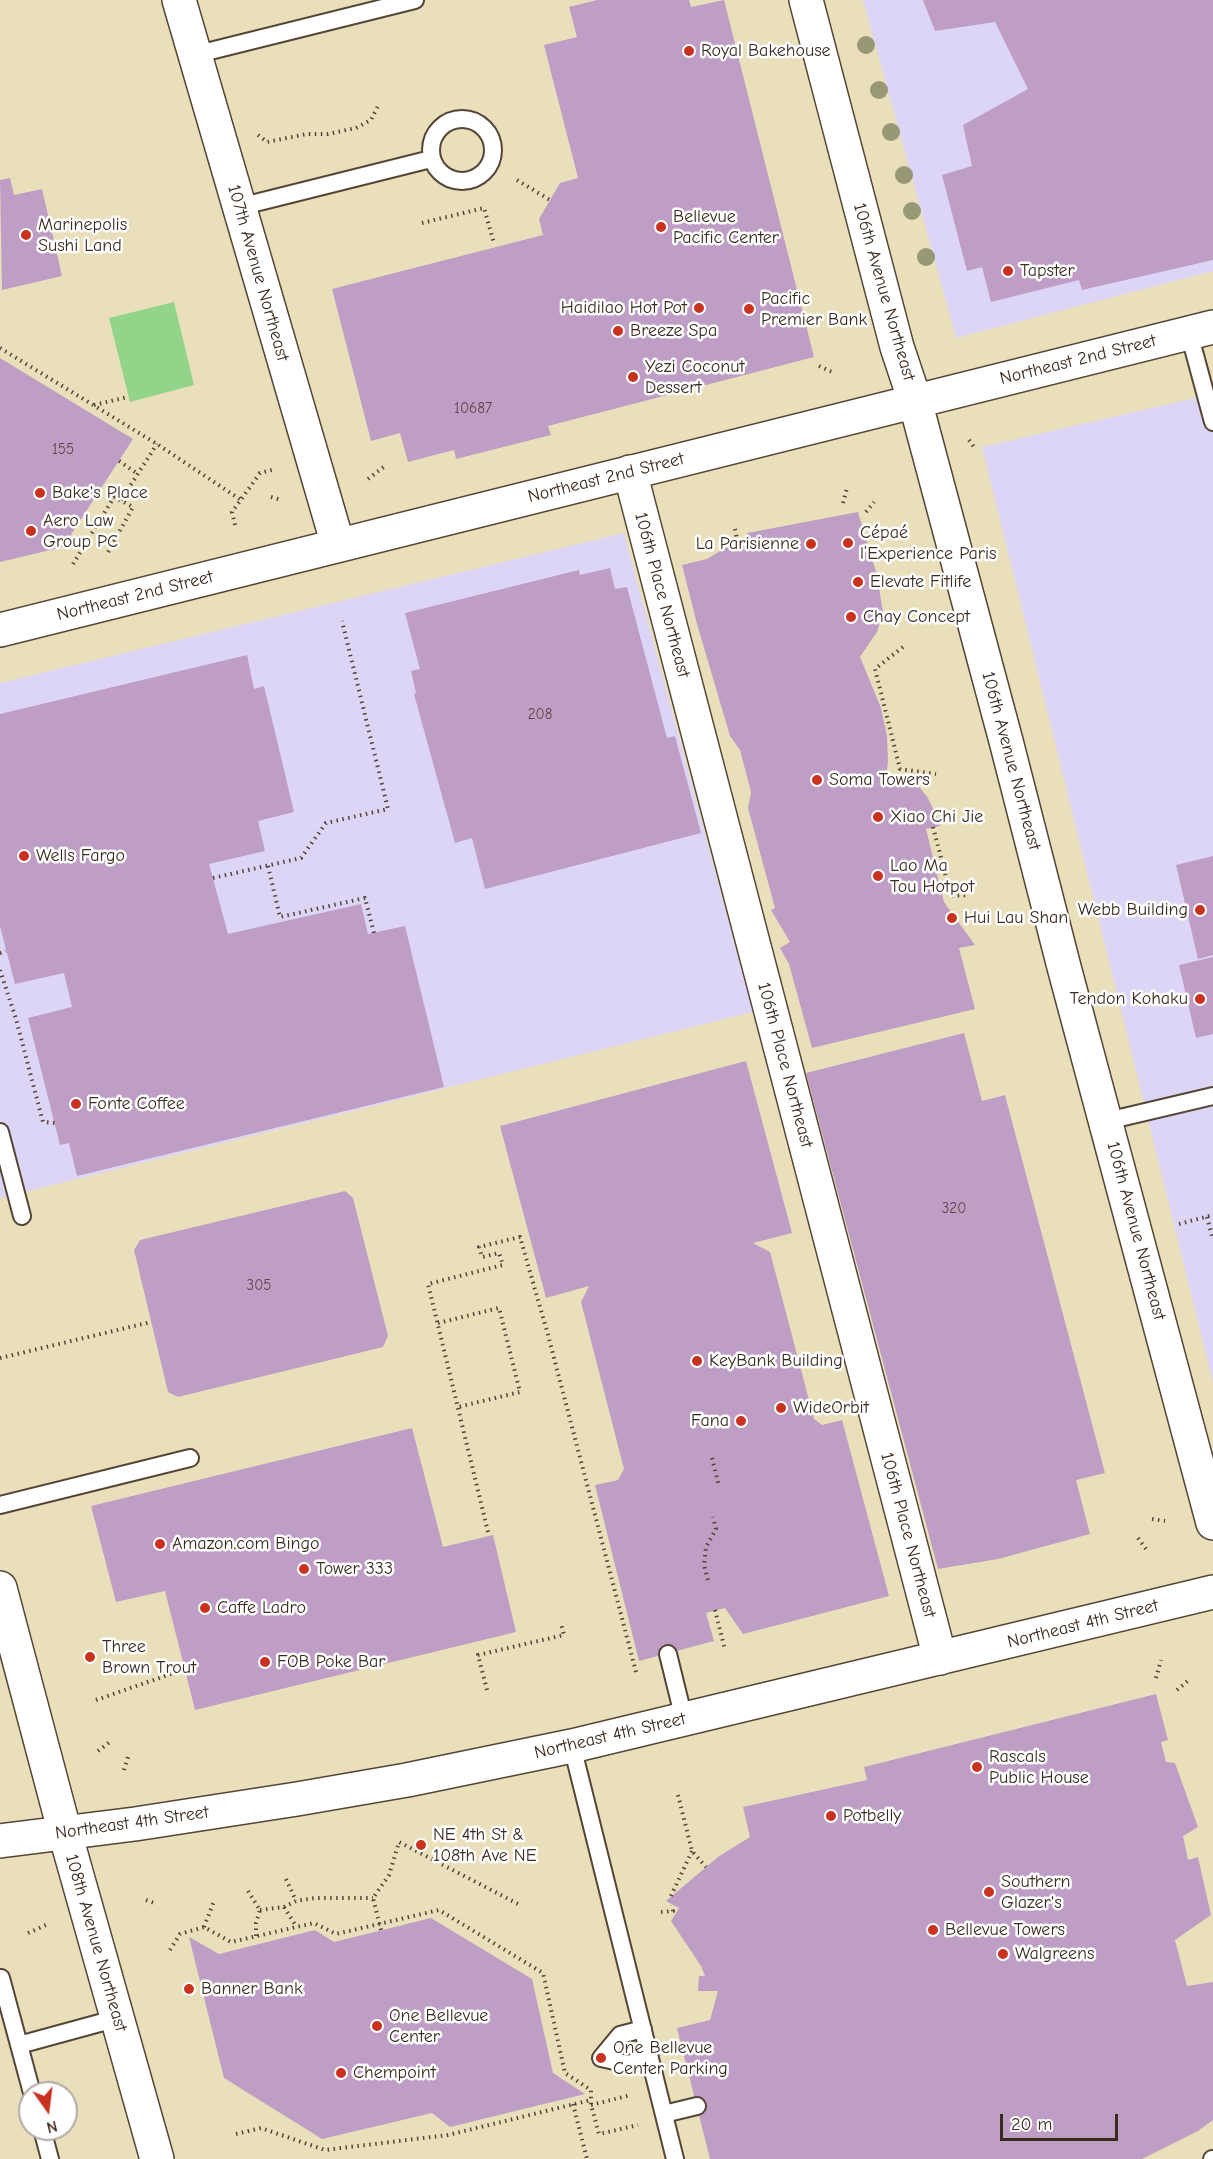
<!DOCTYPE html>
<html>
<head>
<meta charset="utf-8">
<style>
  body { margin:0 }
  #map { position:relative; width:1213px; height:2159px; overflow:hidden; background:#e9e0bb; font-family:"Comic Neue",sans-serif }
  canvas { display:block }
  .north { position:absolute; left:18px; top:2081px; width:60px; height:60px; box-sizing:border-box; background:#fff; border:2px solid #b1aaa5; border-radius:50%; rotate:166deg; font-size:16px; font-weight:700; line-height:24px; text-align:center; color:#3b2a1e }
  .north::after { content:''; display:block; margin:auto; width:21px; height:27px; background:#c8321e; clip-path:polygon(50% 0,100% 100%,50% 72%,0 100%) }
  .scale { position:absolute; left:1000px; top:2114px; width:118px; height:27px; box-sizing:border-box; border:3px solid #3b2a1e; border-top:0; padding-left:8px; font-size:18px; line-height:21px; white-space:nowrap; color:#3b2a1e; -webkit-text-stroke:4px #fff; paint-order:stroke }
</style>
</head>
<body>
<div id="map">
<canvas width="1213" height="2159"></canvas>
<div class="north">N</div>
<div class="scale">20 m</div>
</div>
<script>
const c = document.querySelector('canvas').getContext('2d');
c.lineJoin = 'round';
function fillPath(path, color) { c.fillStyle = color; c.fill(path, 'evenodd'); }
const shape = rows => new Path2D(rows.map(r => 'M' + r).join(''));
function stroke(path, color, width, dash) { c.strokeStyle = color; c.lineWidth = width; c.lineCap = dash ? 'butt' : 'round'; c.setLineDash(dash || []); c.stroke(path); }
function label(font, color, halo, rows, align = 'center') {
  c.font = font + ' "Comic Neue",sans-serif'; c.lineWidth = 5; c.setLineDash([]); c.textBaseline = 'middle'; c.strokeStyle = halo; c.fillStyle = color; for (const [text, x, y, turn = 0] of rows) {
    c.save(); c.translate(x, y); c.rotate((+turn || 0) * Math.PI / 180); c.textAlign = isNaN(turn) ? turn : align; if (halo) c.strokeText(text, 0, 0); c.fillText(text, 0, 0); c.restore();
  }
}
fillPath(shape([
  [863,0,1213,0,1213,271,956,338],
  [1213,394,1213,1383,982,447],
  [624,533,753,1012,0,1198,0,683]
]), '#ddd5f6');
fillPath(shape([
  [174,302,194,385,130,402,109,318]
]), '#93d48b');
fillPath(shape([
  [597,0,689,0,691,7,724,0,814,357,548,426,551,435,456,459,454,450,408,462,400,433,371,441,332,289,543,235,539,219,560,183,578,178,544,45,577,37,569,7],
  [923,0,1213,0,1213,260,1082,290,1079,280,991,302,982,267,967,271,942,175,972,166,963,125,1028,89,995,22,935,31],
  [10,178,14,195,42,189,62,276,2,290,0,180],
  [0,358,133,439,63,547,0,562],
  [858,512,877,575,883,612,877,632,860,657,881,708,887,736,888,762,885,786,896,780,906,780,916,783,928,798,935,813,940,826,926,829,944,902,975,945,959,948,975,1009,812,1048,789,964,780,948,790,942,771,910,775,908,748,808,751,792,740,750,730,736,697,624,682,565,707,559,735,542,739,549,749,543,747,533],
  [610,568,615,589,627,587,667,738,675,736,701,833,485,889,472,838,455,843,414,694,416,693,411,671,420,669,405,613,579,570,580,575],
  [247,655,254,689,264,686,294,812,258,821,265,851,209,864,228,934,361,904,368,934,405,926,444,1087,77,1176,69,1143,60,1145,28,1018,72,1007,64,973,15,984,0,926,0,714],
  [1213,856,1213,955,1198,959,1176,865],
  [1213,957,1213,1034,1196,1038,1179,965],
  [964,1033,982,1101,1005,1095,1105,1473,1076,1480,1090,1534,998,1559,938,1569,806,1073],
  [746,1061,792,1233,753,1243,770,1252,814,1419,822,1425,842,1420,889,1596,743,1634,725,1608,706,1613,714,1641,639,1661,595,1485,618,1480,624,1469,581,1302,589,1286,546,1298,500,1126],
  [345,1191,353,1198,388,1336,383,1347,178,1397,168,1392,134,1250,140,1240],
  [412,1428,443,1547,493,1535,516,1632,195,1710,165,1591,116,1602,91,1506],
  [1156,1694,1168,1740,1161,1742,1166,1762,1175,1763,1198,1827,1183,1836,1188,1860,1198,1857,1211,1915,1175,1940,1187,1986,1213,1982,1213,2120,1198,2131,1142,2159,710,2159,677,2028,710,2020,718,1991,698,1991,699,1976,705,1976,701,1966,671,1921,679,1908,666,1901,718,1857,750,1837,743,1807,867,1780,864,1767],
  [431,1918,532,1979,553,2073,585,2094,450,2127,432,2113,322,2139,224,2078,189,1937,219,1954,315,1930,334,1942]
]), '#bf9ec5');
const lane = shape([
  [194,55,415,0],
  '431 150a31 31 0 1 1 62 0a31 31 0 1 1-62 0Z',
  [239,207,431,159],
  [1189,333,1213,422],
  [1107,1121,1213,1096],
  [0,1132,22,1216],
  [0,1505,190,1458],
  [668,1654,684,1719],
  [572,1746,675,2159],
  [1,1978,32,2093],
  [643,2029,620,2035,601,2058,628,2064,650,2058],
  [19,2045,118,2018],
  [664,2114,697,2106],
  [42,2129,50,2159],
  [1212,2159,1213,2159]
]);
const street = shape([
  [630,472,940,1658]
]);
const secondary = shape([
  [179,0,338,545],
  [806,0,897,347,915,401,1006,741,1064,967,1213,1523],
  [0,630,1213,327],
  [0,1588,65,1833,157,2159],
  [0,1841,135,1824,297,1799,407,1780,572,1746,1213,1592]
]);
stroke(lane, '#554536', 20);
stroke(street, '#554536', 36);
stroke(secondary, '#554536', 36);
stroke(shape([
  [258,135,267,142,307,134,328,134,356,128,371,120,378,106],
  [517,180,550,200],
  [422,223,484,208,494,243],
  [0,348,157,444,241,500],
  [819,366,832,372],
  [94,405,128,397],
  [969,440,974,447],
  [119,461,138,474],
  [368,479,385,466],
  [271,497,282,500],
  [121,500,157,444],
  [843,503,847,488],
  [866,512,874,502],
  [235,525,232,512,260,473,272,470],
  [735,529,739,549],
  [73,564,114,497,133,507,106,556],
  [903,647,875,669,900,769,936,774],
  [933,827,951,896,968,895],
  [268,866,280,917,365,898,374,933],
  [213,878,301,858,326,823,388,809,342,621],
  [0,953,6,951],
  [0,970,16,1019,43,1122,55,1123],
  [1207,1217,1213,1240],
  [1179,1224,1213,1215],
  [438,1323,499,1308,520,1392,458,1407],
  [0,1358,151,1322],
  [712,1458,719,1486],
  [1152,1519,1165,1521],
  [488,1532,428,1284,503,1265,499,1253,482,1257,479,1247,520,1237,548,1335,636,1672],
  [1138,1538,1146,1549],
  [708,1580,704,1565,706,1547,716,1529,713,1517],
  [715,1610,725,1650],
  [1156,1678,1161,1660],
  [487,1690,478,1655,564,1635,561,1624],
  [1177,1690,1190,1679],
  [96,1700,185,1669],
  [98,1751,111,1741],
  [124,1770,129,1754],
  [678,1795,692,1851,706,1867],
  [286,1879,296,1901],
  [248,1891,260,1910],
  [671,1896,692,1851],
  [146,1900,157,1904],
  [284,1907,296,1926],
  [260,1910,284,1907,296,1901,315,1898,373,1898],
  [661,1912,673,1911,672,1905],
  [204,1927,214,1901],
  [381,1930,373,1898,389,1875,399,1842,520,1905],
  [28,1933,46,1925],
  [256,1936,256,1923,260,1910],
  [170,1950,180,1934,204,1927,231,1942,314,1923,336,1934,439,1910,543,1973,565,2073,591,2090,591,2105,599,2134,638,2125],
  [573,2104,587,2159],
  [591,2105,631,2095],
  [236,2134,261,2128,325,2150,448,2135,591,2100]
]), '#554536', 4, [1.5, 4.5]);
stroke(lane, '#fff', 16);
stroke(street, '#fff', 33);
stroke(secondary, '#fff', 33);
c.fillStyle = '#989877';
for (const [x, y] of [
  [866,45],
  [879,90],
  [891,132],
  [904,175],
  [912,211],
  [926,257]
]) { c.beginPath(); c.arc(x, y, 9, 0, 2 * Math.PI); c.fill(); }
for (const [x, y, r, color] of [
  [689,51,6,"#c8321e"],
  [661,227,6,"#c8321e"],
  [26,235,6,"#c8321e"],
  [1008,271,6,"#c8321e"],
  [699,308,6,"#c8321e"],
  [749,309,6,"#c8321e"],
  [618,331,6,"#c8321e"],
  [633,377,6,"#c8321e"],
  [40,493,6,"#c8321e"],
  [31,531,6,"#c8321e"],
  [848,543,6,"#c8321e"],
  [811,544,6,"#c8321e"],
  [858,582,6,"#c8321e"],
  [851,617,6,"#c8321e"],
  [817,780,6,"#c8321e"],
  [878,817,6,"#c8321e"],
  [24,856,6,"#c8321e"],
  [878,876,6,"#c8321e"],
  [1200,910,6,"#c8321e"],
  [952,918,6,"#c8321e"],
  [1200,999,6,"#c8321e"],
  [76,1104,6,"#c8321e"],
  [697,1361,6,"#c8321e"],
  [781,1408,6,"#c8321e"],
  [741,1421,6,"#c8321e"],
  [160,1544,6,"#c8321e"],
  [304,1569,6,"#c8321e"],
  [205,1608,6,"#c8321e"],
  [90,1657,6,"#c8321e"],
  [265,1662,6,"#c8321e"],
  [977,1767,6,"#c8321e"],
  [831,1816,6,"#c8321e"],
  [421,1845,6,"#c8321e"],
  [989,1892,6,"#c8321e"],
  [933,1930,6,"#c8321e"],
  [1003,1954,6,"#c8321e"],
  [189,1989,6,"#c8321e"],
  [377,2026,6,"#c8321e"],
  [601,2058,6,"#c8321e"],
  [341,2073,6,"#c8321e"]
]) { const dot = new Path2D(); dot.arc(x, y, r, 0, 2 * Math.PI); c.fillStyle = color; c.fill(dot); stroke(dot, '#fff', 2); }
label('15px', '#5c4748', null, [
  ["10687",473,409],
  ["155",63,450],
  ["208",540,715],
  ["320",954,1209],
  ["305",259,1286]
]);
label('18px', '#3b2a1e', '#fff', [
  ["Royal Bakehouse",701,51],
  ["Bellevue",673,217],
  ["Pacific Center",673,238],
  ["Marinepolis",38,225],
  ["Sushi Land",38,246],
  ["Tapster",1020,271],
  ["Pacific",761,299],
  ["Premier Bank",761,320],
  ["Haidilao Hot Pot",687,308,"right"],
  ["Breeze Spa",630,331],
  ["Yezi Coconut",645,367],
  ["Dessert",645,388],
  ["Bake's Place",52,493],
  ["Aero Law",43,521],
  ["Group PC",43,542],
  ["Cépaé",860,533],
  ["l’Experience Paris",860,554],
  ["La Parisienne",799,544,"right"],
  ["Elevate Fitlife",870,582],
  ["Chay Concept",863,617],
  ["Soma Towers",829,780],
  ["Xiao Chi Jie",890,817],
  ["Wells Fargo",36,856],
  ["Lao Ma",890,866],
  ["Tou Hotpot",890,887],
  ["Webb Building",1188,910,"right"],
  ["Hui Lau Shan",964,918],
  ["Tendon Kohaku",1188,999,"right"],
  ["Fonte Coffee",88,1104],
  ["KeyBank Building",709,1361],
  ["WideOrbit",793,1408],
  ["Fana",729,1421,"right"],
  ["Amazon.com Bingo",172,1544],
  ["Tower 333",316,1569],
  ["Caffe Ladro",217,1608],
  ["Three",102,1647],
  ["Brown Trout",102,1668],
  ["FOB Poke Bar",277,1662],
  ["Rascals",989,1757],
  ["Public House",989,1778],
  ["Potbelly",843,1816],
  ["NE 4th St &",433,1835],
  ["108th Ave NE",433,1856],
  ["Southern",1001,1882],
  ["Glazer's",1001,1903],
  ["Bellevue Towers",945,1930],
  ["Walgreens",1015,1954],
  ["Banner Bank",201,1989],
  ["One Bellevue",389,2016],
  ["Center",389,2037],
  ["One Bellevue",613,2048],
  ["Center Parking",613,2069],
  ["Chempoint",353,2073]
], 'left');
label('18px', '#3b2a1e', '#fff', [
  ["107th Avenue Northeast",258,273,74],
  ["106th Avenue Northeast",884,292,74],
  ["Northeast 2nd Street",1078,360,-14],
  ["Northeast 2nd Street",606,478,-14],
  ["106th Place Northeast",662,595,75],
  ["Northeast 2nd Street",135,596,-14],
  ["106th Avenue Northeast",1011,761,75],
  ["106th Place Northeast",785,1065,75],
  ["106th Avenue Northeast",1136,1231,75],
  ["106th Place Northeast",908,1535,75],
  ["Northeast 4th Street",1083,1624,-14],
  ["Northeast 4th Street",610,1736,-13],
  ["Northeast 4th Street",132,1823,-8],
  ["108th Avenue Northeast",96,1943,74]
]);
</script>
</body>
</html>
